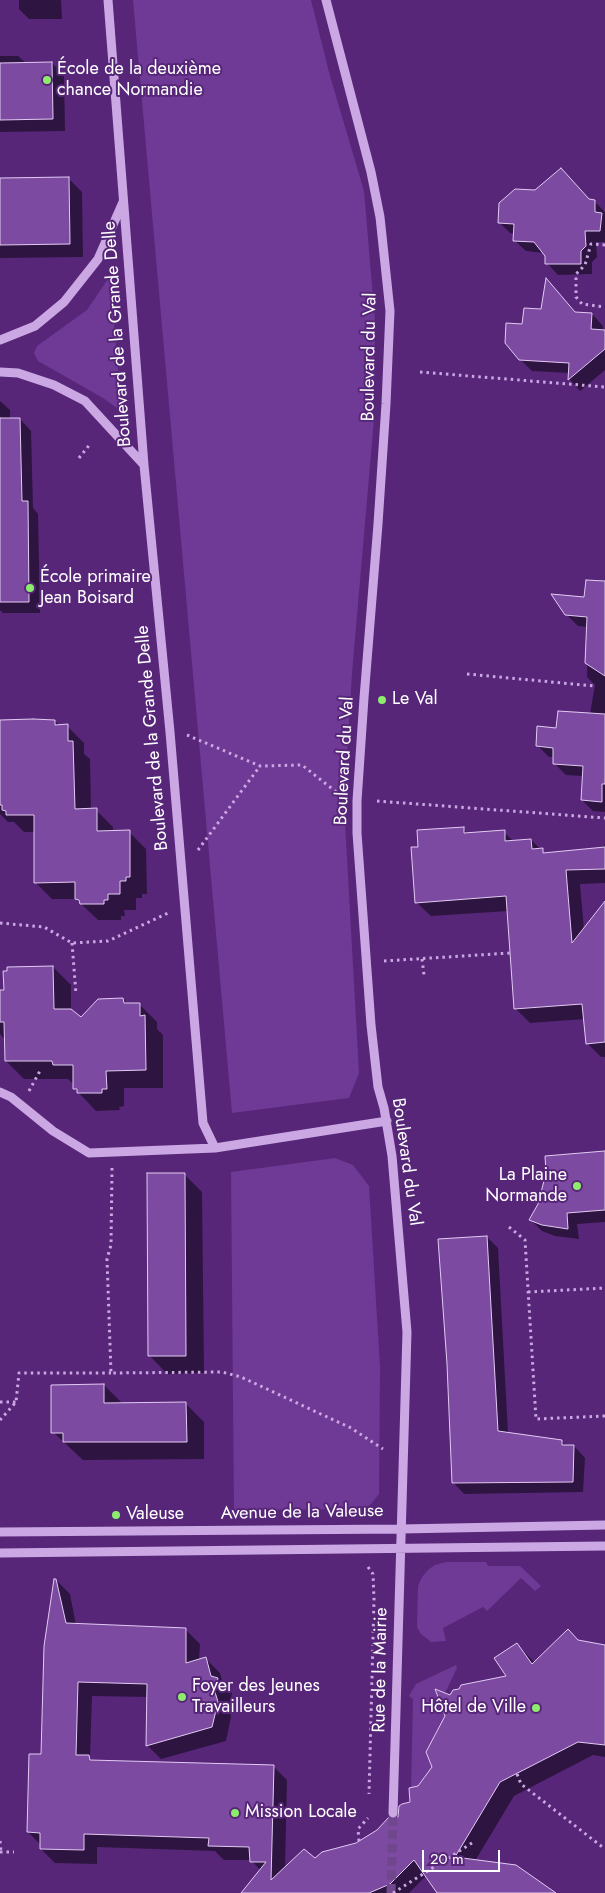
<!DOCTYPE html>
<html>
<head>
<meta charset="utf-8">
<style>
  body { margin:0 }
  #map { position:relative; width:605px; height:1893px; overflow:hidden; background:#572679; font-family:Jost,sans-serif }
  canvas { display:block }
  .scale { position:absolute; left:422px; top:1850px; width:78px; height:22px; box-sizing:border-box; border:2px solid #fff; border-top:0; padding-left:6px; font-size:15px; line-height:18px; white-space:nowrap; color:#fff; -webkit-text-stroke:4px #572679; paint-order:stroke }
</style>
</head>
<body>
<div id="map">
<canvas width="605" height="1893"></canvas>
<div class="scale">20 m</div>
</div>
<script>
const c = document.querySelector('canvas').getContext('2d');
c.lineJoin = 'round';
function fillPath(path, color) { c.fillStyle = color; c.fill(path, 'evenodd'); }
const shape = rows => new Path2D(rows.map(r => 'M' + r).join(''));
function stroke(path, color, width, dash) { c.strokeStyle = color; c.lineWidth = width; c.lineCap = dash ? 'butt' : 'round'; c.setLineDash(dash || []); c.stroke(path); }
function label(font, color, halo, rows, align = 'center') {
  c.font = font + ' Jost,sans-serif'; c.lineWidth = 4; c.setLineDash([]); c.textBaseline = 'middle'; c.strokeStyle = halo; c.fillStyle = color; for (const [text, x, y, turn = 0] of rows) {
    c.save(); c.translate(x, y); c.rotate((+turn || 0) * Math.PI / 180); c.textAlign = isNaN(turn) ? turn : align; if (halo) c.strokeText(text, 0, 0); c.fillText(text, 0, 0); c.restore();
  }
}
fillPath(shape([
  [133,0,311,0,330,76,364,191,375,321,374,419,352,673,344,805,359,1073,349,1098,232,1113],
  [110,276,121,405,117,408,103,398,38,361,34,353,37,346,87,310],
  [335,1158,353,1165,369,1186,380,1367,379,1494,371,1504,364,1509,234,1510,231,1172],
  [446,1562,486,1562,488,1566,520,1566,541,1586,535,1591,521,1578,487,1611,483,1607,443,1628,446,1641,431,1642,421,1634,417,1627,418,1586,422,1577,429,1569,435,1565],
  [456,1665,457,1668,445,1693,435,1691,445,1716,432,1767,418,1786,411,1788,413,1699,409,1696,416,1684]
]), '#6f3996');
fillPath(shape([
  [19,0,61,0,62,19,29,19,19,9],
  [0,56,18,56,26,63,52,63,64,75,65,131,0,132],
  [561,170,590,200,594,201,605,212,605,242,596,242,597,257,592,262,592,274,558,275,547,263,546,255,544,253,526,251,514,240,515,234,510,233,499,222],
  [0,179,69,179,82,192,83,257,0,258],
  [557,291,576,313,592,314,603,326,603,331,605,332,605,370,580,391,570,380,570,373,532,371,520,359,524,326,542,310],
  [0,401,10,410,10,419,20,419,31,431,33,508,38,514,40,613,3,613,0,610],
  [605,583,605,812,593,811,582,800,583,776,566,775,554,763,554,757,549,757,537,745,557,729,590,714,595,685,587,677,588,627,578,626,566,614],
  [55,721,60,726,67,726,84,743,84,754,90,759,91,810,96,810,113,827,113,832,129,832,146,849,147,894,142,894,142,898,136,898,136,910,124,910,125,916,121,916,121,920,98,920,76,899,52,899,35,882,35,832,24,832,14,822,8,822,0,814,0,761],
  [463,829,469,834,504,832,514,842,531,840,546,854,604,848,605,842,605,883,580,884,584,930,605,903,605,1057,601,1057,587,1043,585,1019,530,1023,515,1008,508,911,431,916,416,902,420,848],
  [53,967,71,985,71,1011,81,1019,123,999,128,1004,139,1004,157,1022,157,1029,163,1035,163,1088,124,1088,124,1106,119,1107,120,1110,96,1111,75,1089,75,1083,72,1083,68,1079,24,1079,6,1061,5,1040,0,1034,0,991,5,991],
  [605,1152,605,1222,577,1224,579,1239,555,1236,542,1231,531,1220],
  [184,1174,202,1192,204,1373,167,1374,150,1356],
  [487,1237,498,1248,508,1433,561,1441,567,1446,574,1446,585,1458,583,1492,464,1494,453,1482],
  [104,1385,122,1403,186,1404,204,1422,204,1459,83,1460,53,1432],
  [56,1580,70,1594,76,1625,186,1630,200,1644,199,1661,206,1659,220,1673,223,1684,232,1693,229,1707,231,1717,226,1741,161,1759,147,1745,148,1697,92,1696,90,1758,93,1761,273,1766,287,1780,285,1869,315,1860,356,1844,399,1817,412,1803,419,1787,434,1767,451,1697,508,1677,517,1644,535,1663,579,1641,605,1647,605,1757,593,1755,514,1796,475,1861,552,1893,436,1893,437,1891,426,1876,409,1893,250,1893,261,1871,251,1860,224,1860,215,1851,97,1847,97,1864,55,1863,41,1849,41,1845,28,1832,42,1755]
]), '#0007');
const building = shape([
  [52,62,53,119,0,120,0,63,52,62],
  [561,168,589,199,595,200,595,212,602,213,600,231,585,231,586,246,581,251,581,264,545,264,545,256,534,242,513,241,514,224,498,223,499,203,515,189,535,190,561,168],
  [69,177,70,244,0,245,0,178,69,177],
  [546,278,575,312,592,313,591,329,605,330,605,349,568,380,569,363,519,360,505,343,506,323,522,324,524,308,541,309,546,278],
  [0,418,20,418,22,501,28,501,29,602,0,602,0,418],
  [586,580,605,581,605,676,585,663,587,617,565,615,551,594,584,597,586,580],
  [558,711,605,714,605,784,602,784,602,802,581,800,583,766,553,764,553,748,536,746,537,726,556,728,558,711],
  [33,719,55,720,55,725,68,724,68,741,73,741,75,809,97,808,97,831,130,830,130,877,126,877,126,881,120,881,120,894,108,894,108,900,104,900,104,904,80,904,79,900,75,899,75,882,34,883,34,815,6,815,6,811,2,810,2,805,0,805,0,720,33,719],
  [464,827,464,833,505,830,505,841,531,839,532,849,543,848,543,853,605,847,605,869,566,870,572,943,605,901,605,1042,586,1044,582,1004,514,1009,506,896,415,903,411,847,418,847,417,830,464,827],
  [53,966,54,1009,71,1009,81,1017,98,999,123,998,124,1003,140,1003,140,1016,145,1015,146,1070,106,1071,107,1089,102,1089,102,1093,77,1093,77,1089,73,1089,73,1065,53,1065,52,1061,5,1061,4,1022,0,1022,0,990,4,990,3,971,7,971,7,967,53,966],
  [605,1151,605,1210,567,1213,568,1229,542,1225,529,1220,538,1204,546,1173,545,1156,605,1151],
  [147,1173,185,1173,186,1356,148,1356,147,1173],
  [487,1236,498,1431,562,1440,562,1445,574,1445,573,1482,452,1483,447,1364,438,1239,487,1236],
  [104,1384,104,1403,186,1402,187,1442,63,1442,63,1433,51,1433,51,1385,104,1384],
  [54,1579,56,1579,66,1623,186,1628,186,1663,206,1657,211,1676,218,1678,215,1692,218,1702,212,1727,146,1746,147,1684,78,1682,76,1755,89,1755,90,1760,274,1765,271,1880,304,1849,315,1858,322,1852,356,1843,377,1830,389,1817,393,1819,398,1817,399,1806,402,1804,410,1802,409,1788,418,1786,432,1767,426,1752,445,1716,435,1689,450,1695,453,1690,459,1689,461,1685,506,1676,494,1658,517,1643,532,1664,568,1629,578,1640,605,1645,605,1745,578,1742,500,1782,455,1857,516,1865,556,1893,437,1893,414,1860,390,1884,369,1893,241,1893,266,1862,250,1862,249,1847,208,1846,209,1838,84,1834,84,1850,40,1849,40,1833,27,1832,29,1754,41,1754,44,1646,54,1579]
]);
fillPath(building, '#7c4aa0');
stroke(building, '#e2cbf3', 1);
stroke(shape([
  [391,1893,393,1813]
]), '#70478d', 9, [9, 4.5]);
stroke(shape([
  [605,245,591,244,585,265,576,274,576,297,582,304,605,307],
  [420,372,605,387],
  [79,458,91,443],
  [467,674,594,686],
  [187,735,260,766,302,765,340,795],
  [377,801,605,818],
  [198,850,260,766],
  [0,923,44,927,72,943,108,941,168,913],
  [72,943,76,994],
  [422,959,424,975],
  [384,961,510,953],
  [29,1091,41,1069],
  [112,1168,111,1245,107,1259,111,1373,222,1372,241,1377,351,1428,383,1449],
  [509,1227,525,1240,536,1419,605,1416],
  [528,1292,605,1288],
  [0,1402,16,1402],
  [0,1420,16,1402,19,1373,111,1373],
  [368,1567,373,1574,374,1599,369,1794],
  [517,1774,521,1784,605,1849],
  [0,1841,1,1852],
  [359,1841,358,1829,368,1818],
  [0,1852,14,1852],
  [393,1893,472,1843]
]), '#cba8e3', 3, [2.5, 4]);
stroke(shape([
  [108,0,144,465,170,732,203,1123,215,1148],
  [326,0,371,172,380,217,390,311,386,404,378,524,364,698,357,801,357,833,371,1025,378,1087,384,1108,392,1156,407,1332,393,1813],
  [0,340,35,326,64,302,98,259,123,202],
  [0,372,18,373,54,385,85,401,144,465],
  [0,1092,11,1097,53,1131,89,1153,215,1148,387,1121],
  [0,1532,401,1529,605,1525],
  [0,1553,605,1546]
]), '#cba8e3', 9);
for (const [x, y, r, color] of [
  [47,80,5,"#8eec6d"],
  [30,588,5,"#8eec6d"],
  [382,700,5,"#8eec6d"],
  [577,1186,5,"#8eec6d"],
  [116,1515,5,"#8eec6d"],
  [182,1697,5,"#8eec6d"],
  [536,1708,5,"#8eec6d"],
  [235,1813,5,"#8eec6d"]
]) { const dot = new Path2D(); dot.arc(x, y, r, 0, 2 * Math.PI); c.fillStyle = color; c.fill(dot); stroke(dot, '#572679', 2); }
label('18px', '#fff', '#572679', [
  ["École de la deuxième",57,70],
  ["chance Normandie",57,91],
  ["École primaire",40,578],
  ["Jean Boisard",40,599],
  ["Le Val",392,700],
  ["La Plaine",567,1176,"right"],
  ["Normande",567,1197,"right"],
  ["Valeuse",126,1515],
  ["Foyer des Jeunes",192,1687],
  ["Travailleurs",192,1708],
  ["Hôtel de Ville",526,1708,"right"],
  ["Mission Locale",245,1813]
], 'left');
label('18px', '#fff', '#572679', [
  ["Boulevard de la Grande Delle",118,334,-94],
  ["Boulevard du Val",370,357,-89],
  ["Boulevard de la Grande Delle",153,738,-95],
  ["Boulevard du Val",345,761,-87],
  ["Boulevard du Val",406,1162,82],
  ["Avenue de la Valeuse",302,1513,-1],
  ["Rue de la Mairie",381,1670,-89]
]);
</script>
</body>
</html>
